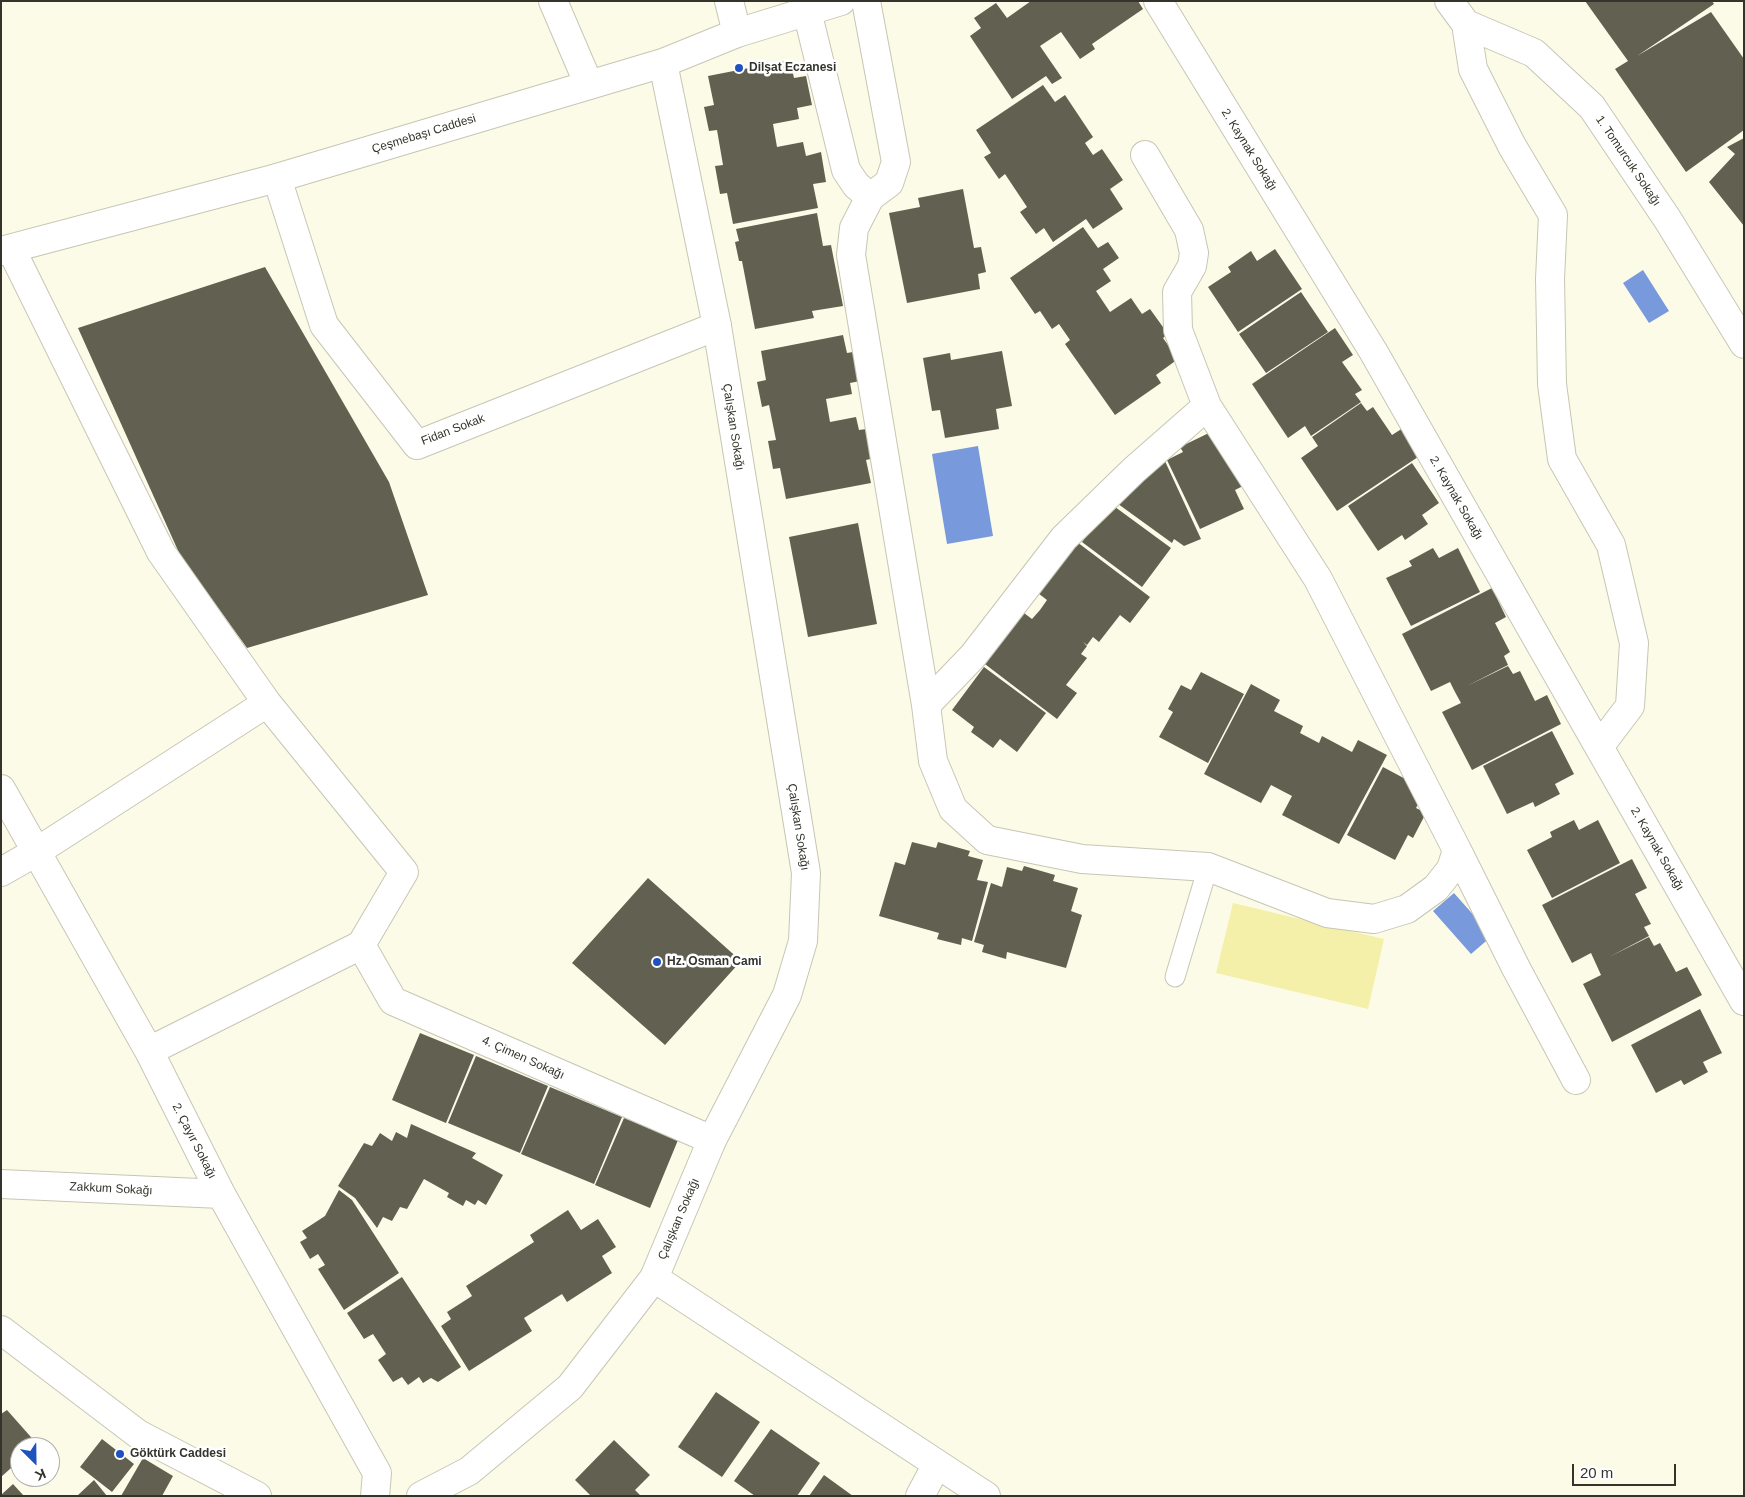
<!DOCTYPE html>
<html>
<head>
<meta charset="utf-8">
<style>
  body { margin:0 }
  #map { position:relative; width:1745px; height:1497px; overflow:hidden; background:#fcfbe8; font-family:Arial,sans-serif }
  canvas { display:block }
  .frame { position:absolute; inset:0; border:2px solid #34342d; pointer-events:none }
  .north { position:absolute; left:10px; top:1437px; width:50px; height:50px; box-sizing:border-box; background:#fff; border:1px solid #aeaeab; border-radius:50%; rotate:157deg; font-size:14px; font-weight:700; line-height:20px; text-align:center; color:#34342d }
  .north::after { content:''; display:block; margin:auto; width:18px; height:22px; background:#1f52bf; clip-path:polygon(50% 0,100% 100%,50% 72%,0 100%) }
  .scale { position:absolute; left:1572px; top:1464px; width:104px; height:22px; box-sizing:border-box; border:2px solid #34342d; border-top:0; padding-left:6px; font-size:15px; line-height:18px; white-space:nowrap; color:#34342d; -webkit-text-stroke:4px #fff; paint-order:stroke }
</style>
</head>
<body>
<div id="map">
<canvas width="1745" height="1497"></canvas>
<div class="frame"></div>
<div class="north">K</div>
<div class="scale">20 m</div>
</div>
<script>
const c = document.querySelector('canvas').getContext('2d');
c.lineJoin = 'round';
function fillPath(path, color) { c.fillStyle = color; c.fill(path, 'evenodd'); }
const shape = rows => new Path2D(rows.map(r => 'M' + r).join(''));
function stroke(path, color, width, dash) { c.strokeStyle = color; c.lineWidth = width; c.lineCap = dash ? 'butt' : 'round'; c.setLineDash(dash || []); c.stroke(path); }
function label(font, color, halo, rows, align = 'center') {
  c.font = font + ' Arial,sans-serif'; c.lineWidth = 5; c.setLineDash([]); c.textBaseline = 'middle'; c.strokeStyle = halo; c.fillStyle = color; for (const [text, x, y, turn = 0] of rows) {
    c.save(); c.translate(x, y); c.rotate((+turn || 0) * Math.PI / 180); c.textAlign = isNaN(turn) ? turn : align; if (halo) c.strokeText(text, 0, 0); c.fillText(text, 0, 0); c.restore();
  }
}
fillPath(shape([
  [1233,903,1384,939,1368,1009,1216,973]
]), '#f5f0a9');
fillPath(shape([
  [1643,270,1669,311,1649,323,1623,283],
  [978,446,993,536,947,544,932,454],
  [1454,893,1492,936,1471,954,1433,911]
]), '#789adc');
fillPath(shape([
  [1031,1,1138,1,1143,9,1092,44,1095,49,1080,59,1061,32,1040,46,1062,78,1052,84,1046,76,1012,99,970,36,981,28,974,18,996,3,1007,18],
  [1585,1,1712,1,1714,4,1637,56,1711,12,1744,59,1744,130,1686,172,1615,69,1628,61],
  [790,60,794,78,806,76,812,105,797,108,799,119,773,124,777,147,803,142,806,156,821,152,826,182,813,184,818,208,733,224,727,193,720,194,715,166,723,165,717,130,709,131,704,107,714,105,708,76],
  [1043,85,1055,102,1065,95,1093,137,1085,143,1093,155,1102,149,1123,180,1110,189,1123,209,1093,229,1086,219,1053,242,1044,228,1036,234,1020,212,1027,207,1005,174,999,179,984,157,991,153,976,130],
  [1744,138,1744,226,1709,182,1735,154,1727,147],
  [963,189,974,248,981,247,986,272,978,274,980,289,907,303,889,213,920,207,918,198],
  [817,213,823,246,831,245,843,306,812,311,814,318,755,329,742,261,739,261,735,242,739,241,736,229],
  [1083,227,1098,248,1108,242,1119,258,1103,269,1111,281,1096,291,1110,312,1131,298,1142,314,1150,309,1168,334,1163,338,1178,359,1156,375,1161,383,1115,415,1065,344,1070,340,1059,324,1052,329,1040,311,1035,314,1010,278],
  [1275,249,1302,289,1238,332,1208,287,1231,272,1228,267,1251,251,1257,261],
  [265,267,389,482,428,595,247,648,180,555,78,328],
  [1301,292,1328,332,1266,373,1239,334],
  [1335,328,1353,355,1342,362,1362,390,1355,394,1361,402,1311,436,1305,426,1288,438,1252,384],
  [843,335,847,353,859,351,865,380,850,383,852,394,826,399,830,422,856,417,859,430,874,428,879,457,866,460,871,483,786,499,780,468,773,469,768,441,776,440,769,405,762,407,757,382,766,380,761,351],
  [1002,351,1012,406,996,409,999,429,945,438,940,410,932,411,923,358,950,353,951,360],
  [1361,403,1367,411,1373,407,1392,435,1403,428,1421,455,1337,511,1301,458,1318,446,1312,437],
  [1213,431,1245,485,1235,490,1244,509,1200,529,1167,460,1183,452,1180,447],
  [1164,459,1201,539,1184,546,1174,539,1172,543,1114,501],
  [1412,463,1439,503,1422,515,1428,524,1405,540,1402,535,1378,551,1348,506],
  [1111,504,1171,548,1142,587,1082,542],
  [858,523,877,624,808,637,789,537],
  [1069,536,1150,597,1130,623,1120,615,1099,642,1093,637,1087,645,1083,642,1087,646,1081,654,1087,658,1066,685,1077,693,1057,719,977,658,1016,607,1032,619,1040,610,1047,600,1030,587],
  [1433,548,1439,558,1458,548,1480,592,1411,626,1386,578,1412,566,1409,561],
  [1492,588,1506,617,1495,623,1510,652,1504,656,1508,665,1467,686,1508,666,1513,674,1520,671,1535,701,1547,695,1561,724,1472,770,1442,712,1461,703,1455,692,1450,682,1431,691,1402,634],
  [984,667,1046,713,1017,752,1000,739,993,748,971,732,974,727,952,710],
  [1201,672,1244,694,1208,763,1159,737,1173,712,1168,709,1181,685,1191,690],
  [1251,684,1280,700,1274,711,1303,726,1300,733,1319,743,1322,736,1352,752,1358,740,1387,755,1339,844,1282,815,1292,796,1271,785,1261,803,1204,774],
  [1552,731,1574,774,1555,784,1560,794,1535,807,1533,802,1507,814,1483,766],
  [1383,767,1426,790,1416,808,1426,813,1413,838,1408,835,1395,860,1347,835],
  [1574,820,1579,830,1598,820,1620,863,1552,898,1527,850,1552,837,1550,832],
  [912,842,936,848,938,842,970,851,968,856,983,860,977,880,988,882,972,941,962,938,961,945,937,939,939,933,879,916,895,862,905,865],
  [1632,859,1647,888,1635,894,1651,924,1644,927,1649,936,1609,957,1649,937,1654,946,1660,943,1676,972,1687,967,1702,995,1612,1042,1583,984,1601,975,1591,953,1572,963,1542,905],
  [1024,866,1055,875,1053,881,1078,888,1071,911,1082,915,1066,968,1007,952,1006,959,982,952,984,945,974,942,991,883,1002,887,1007,867,1022,871],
  [648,878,741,961,665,1045,572,963],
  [1700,1009,1722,1053,1703,1062,1708,1072,1684,1085,1681,1080,1656,1093,1631,1045],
  [420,1033,474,1055,446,1123,392,1100],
  [476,1056,548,1086,520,1153,448,1123],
  [550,1087,622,1117,594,1184,521,1154],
  [624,1118,678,1140,650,1208,595,1185],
  [411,1124,476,1153,472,1158,503,1175,486,1205,478,1200,475,1205,466,1200,463,1206,447,1197,449,1193,424,1179,407,1209,400,1207,392,1221,383,1217,377,1228,355,1198,338,1186,364,1143,372,1146,380,1133,392,1141,396,1132,407,1138],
  [339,1190,352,1200,399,1273,344,1310,318,1269,325,1265,318,1254,310,1259,300,1242,307,1238,302,1231,325,1216],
  [568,1210,581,1230,598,1219,616,1247,602,1256,612,1273,567,1302,562,1294,524,1318,532,1331,469,1371,441,1326,451,1319,447,1312,472,1296,466,1286,534,1242,530,1235],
  [402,1277,461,1367,438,1382,431,1378,423,1383,419,1377,408,1385,402,1377,393,1382,378,1360,386,1354,373,1334,364,1339,347,1313],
  [716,1392,760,1422,722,1477,678,1447],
  [7,1410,38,1445,35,1447,20,1447,20,1460,1,1477,1,1414],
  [771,1429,820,1463,797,1496,755,1496,734,1481],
  [102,1439,134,1464,112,1492,80,1467],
  [614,1440,650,1475,635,1490,641,1496,591,1496,575,1480],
  [143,1458,173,1476,162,1496,121,1496],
  [824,1475,853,1496,809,1496],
  [94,1480,107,1496,77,1496],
  [13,1484,24,1496,1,1496,1,1495]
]), '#626151');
const lane = shape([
  [1175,977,1208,867]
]);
const street = shape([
  [553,1,589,85],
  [729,1,737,33],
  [866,1,896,162,889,183,870,197,854,228,851,255,926,705,933,761,953,809,987,840,1082,859,1208,867,1327,913,1374,919,1407,909,1436,888,1451,869,1457,850,1318,579,1207,406,1178,330,1177,292,1192,266,1194,253,1189,230,1145,155],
  [1158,1,1373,351,1744,1001],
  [1449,1,1466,24,1473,69,1512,146,1553,215,1550,279,1552,384,1562,459,1611,545,1634,643,1630,706,1599,747],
  [807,11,846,170,856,185,870,197],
  [1466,24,1534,53,1592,107,1668,220,1744,344],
  [277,178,324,325,417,445,717,326],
  [11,249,161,552,267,703,404,872,361,945,149,1051],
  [926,705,973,656,1064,538,1134,470,1207,406],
  [1,789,149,1051,221,1194,377,1473,375,1496],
  [1457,850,1516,968,1576,1080],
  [1,872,36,852,267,703],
  [361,945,393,1001,712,1140],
  [1,1184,221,1194],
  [654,1278,986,1496],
  [920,1496,937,1464]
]);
const secondary = shape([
  [1,251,277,178,663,63,737,33,841,1],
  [1,1330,138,1434,257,1496],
  [421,1496,469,1471,570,1387,654,1278,712,1140,787,995,803,941,806,873,717,326,663,63]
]);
stroke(lane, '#c7c6b4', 21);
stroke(street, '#c7c6b4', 30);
stroke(secondary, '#c7c6b4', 30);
stroke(lane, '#fff', 19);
stroke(street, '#fff', 28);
stroke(secondary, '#fff', 28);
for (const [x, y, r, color] of [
  [739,68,5,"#1f52bf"],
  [657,962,5,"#1f52bf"],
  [120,1454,5,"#1f52bf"]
]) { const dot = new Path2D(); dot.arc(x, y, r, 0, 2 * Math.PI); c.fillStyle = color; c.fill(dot); stroke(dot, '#fff', 2); }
label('bold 12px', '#34342d', '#fff', [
  ["Dilşat Eczanesi",749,68],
  ["Hz. Osman Cami",667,962],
  ["Göktürk Caddesi",130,1454]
], 'left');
label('12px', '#34342d', '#fff', [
  ["Çeşmebaşı Caddesi",424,134,-17],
  ["2. Kaynak Sokağı",1249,150,58],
  ["1. Tomurcuk Sokağı",1628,161,56],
  ["Çalışkan Sokağı",733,427,81],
  ["Fidan Sokak",453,430,-21],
  ["2. Kaynak Sokağı",1456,498,60],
  ["Çalışkan Sokağı",798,827,81],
  ["2. Kaynak Sokağı",1657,849,60],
  ["4. Çimen Sokağı",523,1058,24],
  ["2. Çayır Sokağı",194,1141,63],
  ["Zakkum Sokağı",111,1189,3],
  ["Çalışkan Sokağı",679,1219,-67]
]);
</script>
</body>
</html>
